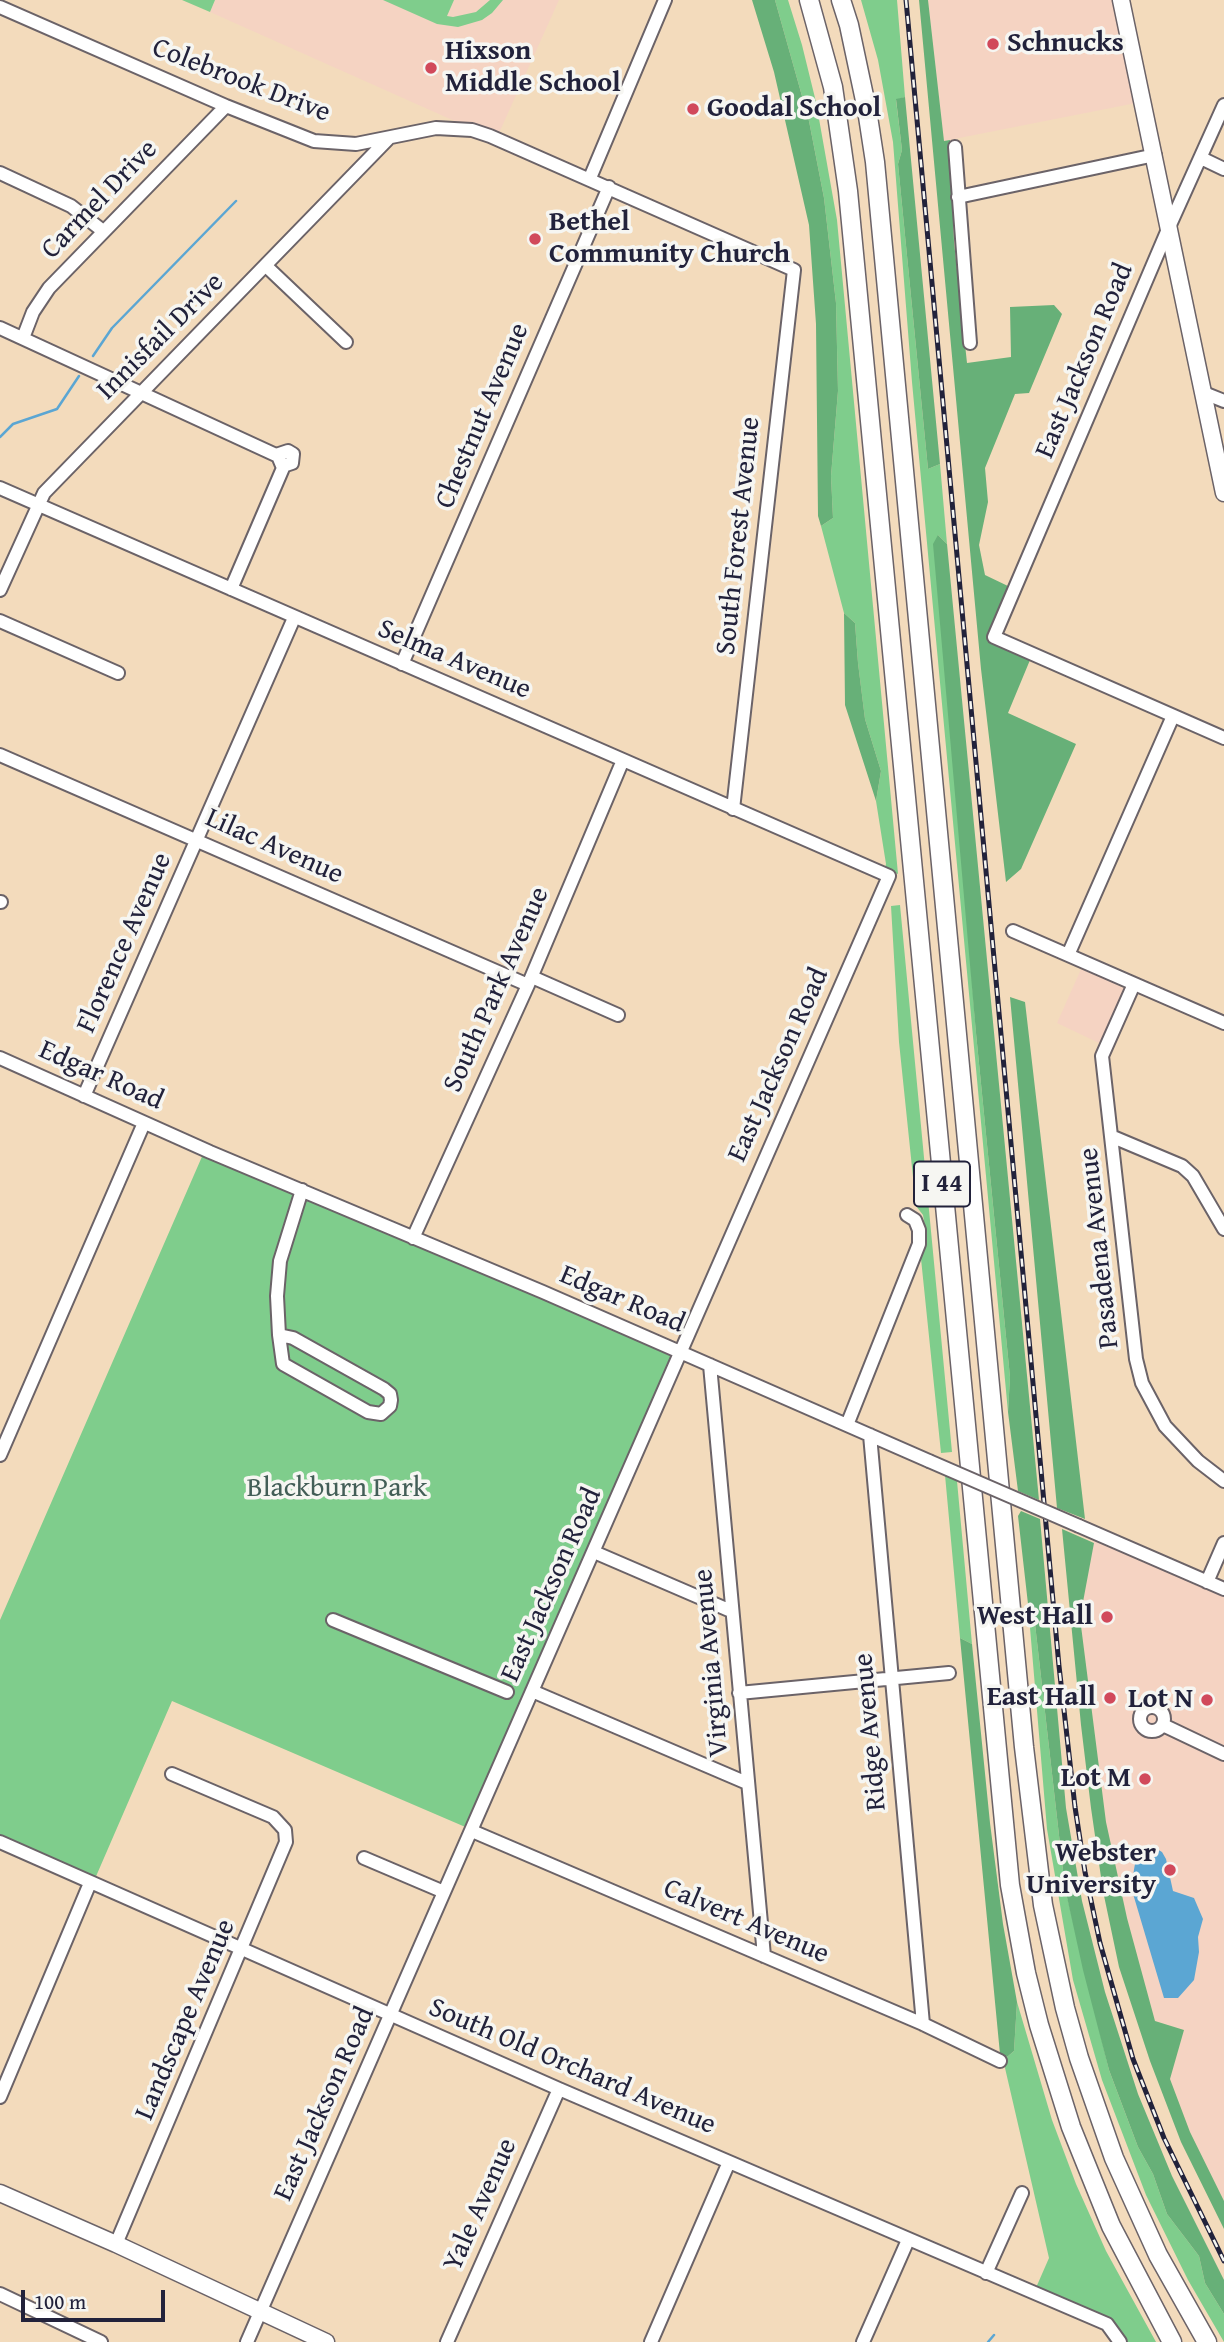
<!DOCTYPE html>
<html>
<head>
<meta charset="utf-8">
<style>
  body { margin:0 }
  #map { position:relative; width:1224px; height:2342px; overflow:hidden; background:#f3dbbc; font-family:"Gentium Book Plus",serif }
  canvas { display:block }
  .scale { position:absolute; left:21px; top:2290px; width:144px; height:32px; box-sizing:border-box; border:4px solid #22223b; border-top:0; padding-left:9px; font-size:21px; line-height:24px; white-space:nowrap; color:#22223b; -webkit-text-stroke:5px #f6f6f2; paint-order:stroke }
</style>
</head>
<body>
<div id="map">
<canvas width="1224" height="2342"></canvas>
<div class="scale">100 m</div>
</div>
<script>
const c = document.querySelector('canvas').getContext('2d');
c.lineJoin = 'round';
function fillPath(path, color) { c.fillStyle = color; c.fill(path, 'evenodd'); }
const shape = rows => new Path2D(rows.map(r => 'M' + r).join(''));
function stroke(path, color, width, dash) { c.strokeStyle = color; c.lineWidth = width; c.lineCap = dash ? 'butt' : 'round'; c.setLineDash(dash || []); c.stroke(path); }
function label(font, color, halo, rows, align = 'center') {
  c.font = font + ' "Gentium Book Plus",serif'; c.lineWidth = 7; c.setLineDash([]); c.textBaseline = 'middle'; c.strokeStyle = halo; c.fillStyle = color; for (const [text, x, y, turn = 0] of rows) {
    c.save(); c.translate(x, y); c.rotate((+turn || 0) * Math.PI / 180); c.textAlign = isNaN(turn) ? turn : align; if (halo) c.strokeText(text, 0, 0); c.fillText(text, 0, 0); c.restore();
  }
}
fillPath(shape([
  [215,0,559,0,499,133,459,123,210,12],
  [928,0,1113,0,1136,103,944,141],
  [1082,967,1125,989,1101,1044,1057,1023],
  [1094,1540,1224,1595,1224,2201,1190,2132,1170,2079,1184,2030,1155,2021,1127,1918,1106,1822,1080,1618]
]), '#f5d3c2');
fillPath(shape([
  [182,0,215,0,210,12],
  [383,0,454,0,447,16,453,17,476,12,490,0,503,0,492,13,482,20,458,27,437,24],
  [775,0,788,0,802,45,816,102,837,220,898,874,885,868,886,864,876,801,881,771,865,719,858,663,855,623,844,613,821,526,833,518,831,476,838,391,836,303,824,198,809,121],
  [861,0,897,0,905,97,896,100,902,150,898,164,928,469,940,464,947,544,938,535,976,1033,1010,1377,1008,1412,912,382,893,142,878,60],
  [900,905,952,1452,941,1453,920,1249,925,1227,923,1215,916,1206,899,1042,891,906],
  [204,1152,676,1353,470,1829,172,1701,94,1881,0,1838,0,1620],
  [945,1475,957,1481,972,1644,960,1638],
  [1028,1604,1034,1615,1065,1888,1109,2070,1138,2147,1153,2174,1167,2214,1199,2256,1205,2283,1224,2314,1224,2342,1188,2280,1146,2195,1102,2080,1073,1980,1047,1829],
  [1017,2002,1052,2120,1076,2184,1106,2251,1156,2342,1127,2342,1111,2322,1035,2290,1049,2258,1005,2068,1007,2057,1014,2051]
]), '#7fcd8c');
fillPath(shape([
  [752,0,775,0,809,121,824,198,836,303,838,391,831,476,833,518,821,526,818,516,816,324,809,225,774,72],
  [919,0,928,0,944,141,950,140,954,242,967,363,1011,357,1010,307,1054,305,1062,314,1029,393,1015,394,985,468,988,502,979,545,985,575,1010,587,989,640,990,643,1030,660,1008,713,1076,744,1021,869,1006,882,981,669],
  [905,97,940,464,928,469,898,164,902,150,896,99],
  [938,535,947,544,1039,1500,1018,1491,1008,1412,1010,1377,976,1033,933,544],
  [844,613,855,623,858,663,865,719,881,771,876,801,845,705],
  [1010,997,1025,1002,1085,1519,1057,1508],
  [1021,1511,1040,1519,1066,1808,1082,1901,1105,1992,1138,2094,1172,2176,1224,2280,1224,2314,1205,2283,1199,2256,1167,2214,1153,2174,1138,2147,1109,2070,1083,1970,1065,1888,1034,1615,1028,1604,1018,1516],
  [1062,1529,1094,1543,1080,1618,1106,1822,1127,1918,1155,2021,1184,2030,1170,2079,1190,2132,1224,2201,1224,2229,1181,2142,1150,2061,1119,1967,1103,1891,1091,1808,1081,1725],
  [960,1638,972,1644,990,1823,1003,1924,1017,2002,1014,2051,1007,2057,1000,2054]
]), '#67b078');
fillPath(shape([
  [1152,1846,1162,1852,1166,1859,1173,1891,1194,1898,1203,1919,1198,1937,1199,1952,1194,1980,1178,1998,1164,1998,1131,1887,1136,1858,1143,1850]
]), '#5ba6d3');
stroke(shape([
  [93,356,112,328,236,201],
  [0,437,13,424,57,409,79,376],
  [988,2342,994,2335]
]), '#5ba6d3', 2.5);
const minor = shape([
  [0,7,226,106,314,141,356,144,436,128,472,130,490,136,794,270,733,809],
  [1224,105,1169,227,994,637,1224,738],
  [955,147,970,343],
  [1201,158,1224,169],
  [0,173,71,206,103,231],
  [590,178,665,0],
  [958,197,1155,155],
  [266,266,346,342],
  [0,328,278,456,283,468,231,589],
  [23,338,33,312,49,288,226,106],
  [1204,393,1224,401],
  [276,455,288,451,293,454,292,463,283,466],
  [0,488,889,876,247,2342],
  [0,590,44,493,388,139],
  [0,621,118,673],
  [402,664,609,187],
  [0,755,528,985],
  [0,902,1,902],
  [1013,931,1224,1023],
  [1068,955,1173,716],
  [532,977,618,1015],
  [1134,984,1102,1056,1136,1359,1142,1383,1165,1426,1198,1461,1224,1481],
  [0,1058,210,1152,543,1292,929,1461],
  [84,1096,294,618],
  [1113,1137,1182,1166,1193,1176,1224,1229],
  [413,1238,528,985,623,760],
  [279,1335,293,1338,384,1389,390,1394,391,1400,390,1406,381,1414,368,1412,283,1364,279,1335,277,1296,280,1261,302,1190],
  [710,1365,764,1956],
  [847,1425,919,1244,919,1230,915,1220,907,1215],
  [870,1435,923,2024],
  [0,1455,144,1123],
  [1079,1526,1224,1589],
  [594,1552,731,1611],
  [1207,1582,1224,1543],
  [333,1620,507,1692],
  [532,1691,747,1783],
  [739,1693,949,1673],
  '1140 1719a12 12 0 1 1 24 0a12 12 0 1 1-24 0Z',
  [1163,1725,1224,1754],
  [472,1831,923,2024,1000,2061],
  [0,1842,559,2089,1107,2324,1120,2342],
  [364,1858,444,1892],
  [0,2097,90,1883],
  [116,2244,286,1842,285,1830,273,1817,172,1774],
  [986,2273,1022,2193],
  [0,2294,101,2342],
  [447,2342,559,2089],
  [651,2342,729,2162],
  [863,2342,908,2240]
]);
const major = shape([
  [1121,0,1224,493],
  [0,2193,116,2244,326,2342]
]);
const highway = shape([
  [809,0,833,87,848,191,1010,1885,1026,1973,1039,2025,1071,2127,1111,2226,1172,2342],
  [841,0,849,25,867,110,875,162,1024,1747,1043,1905,1065,2008,1079,2058,1114,2158,1158,2255,1207,2342]
]);
stroke(minor, '#6b6368', 16);
stroke(major, '#6b6368', 19);
stroke(highway, '#6b6368', 21);
stroke(minor, '#fff', 12);
stroke(major, '#fff', 16);
stroke(highway, '#fff', 18);
const rail = shape([
  [906,0,1059,1666,1075,1807,1085,1872,1100,1943,1133,2059,1164,2138,1224,2261]
]);
stroke(rail, '#22223b', 5);
stroke(rail, '#f6f6f2', 2.5, [8]);
const minorBridge = shape([
  [929,1461,1079,1526]
]);
stroke(minorBridge, '#6b6368', 16, []);
stroke(minorBridge, '#fff', 12);
for (const [x, y, r, color] of [
  [993,44,7,"#d1495b"],
  [431,68,7,"#d1495b"],
  [693,109,7,"#d1495b"],
  [535,239,7,"#d1495b"],
  [1107,1617,7,"#d1495b"],
  [1110,1698,7,"#d1495b"],
  [1207,1700,7,"#d1495b"],
  [1145,1779,7,"#d1495b"],
  [1170,1870,7,"#d1495b"]
]) { const dot = new Path2D(); dot.arc(x, y, r, 0, 2 * Math.PI); c.fillStyle = color; c.fill(dot); stroke(dot, '#f6f6f2', 2.5); }
for (const [x, y, w] of [
  [942,1184,56]
]) { const box = new Path2D(); box.roundRect(x - w / 2, y - 22.5, w, 45, 5); c.fillStyle = '#f6f6f2'; c.fill(box); stroke(box, '#22223b', 2); }
label('bold 26px', '#22223b', null, [
  ["I 44",942,1184]
]);
label('bold 28px', '#22223b', '#f6f6f2', [
  ["Schnucks",1007,44,"left"],
  ["Hixson",445,52,"left"],
  ["Middle School",445,84,"left"],
  ["Goodal School",707,109,"left"],
  ["Bethel",549,223,"left"],
  ["Community Church",549,255,"left"],
  ["West Hall",1093,1617],
  ["East Hall",1096,1698],
  ["Lot N",1193,1700],
  ["Lot M",1131,1779],
  ["Webster",1156,1854],
  ["University",1156,1886]
], 'right');
label('28px', '#22223b', '#f6f6f2', [
  ["Colebrook Drive",241,81,21],
  ["Carmel Drive",100,200,-46],
  ["Innisfail Drive",161,337,-45],
  ["East Jackson Road",1085,361,-67],
  ["Chestnut Avenue",483,416,-67],
  ["South Forest Avenue",739,536,-84],
  ["Selma Avenue",454,660,23],
  ["Lilac Avenue",274,847,24],
  ["Florence Avenue",125,943,-66],
  ["South Park Avenue",497,990,-66],
  ["East Jackson Road",779,1065,-66],
  ["Edgar Road",101,1076,24],
  ["Pasadena Avenue",1100,1248,-96],
  ["Edgar Road",622,1300,23],
  ["East Jackson Road",552,1585,-66],
  ["Virginia Avenue",712,1663,-95],
  ["Ridge Avenue",871,1732,-95],
  ["Calvert Avenue",746,1922,23],
  ["Landscape Avenue",186,2020,-67],
  ["South Old Orchard Avenue",572,2067,23],
  ["East Jackson Road",325,2104,-66],
  ["Yale Avenue",481,2205,-66]
]);
label('28px', '#435e57', '#f6f6f2', [
  ["Blackburn Park",337,1489]
]);
</script>
</body>
</html>
